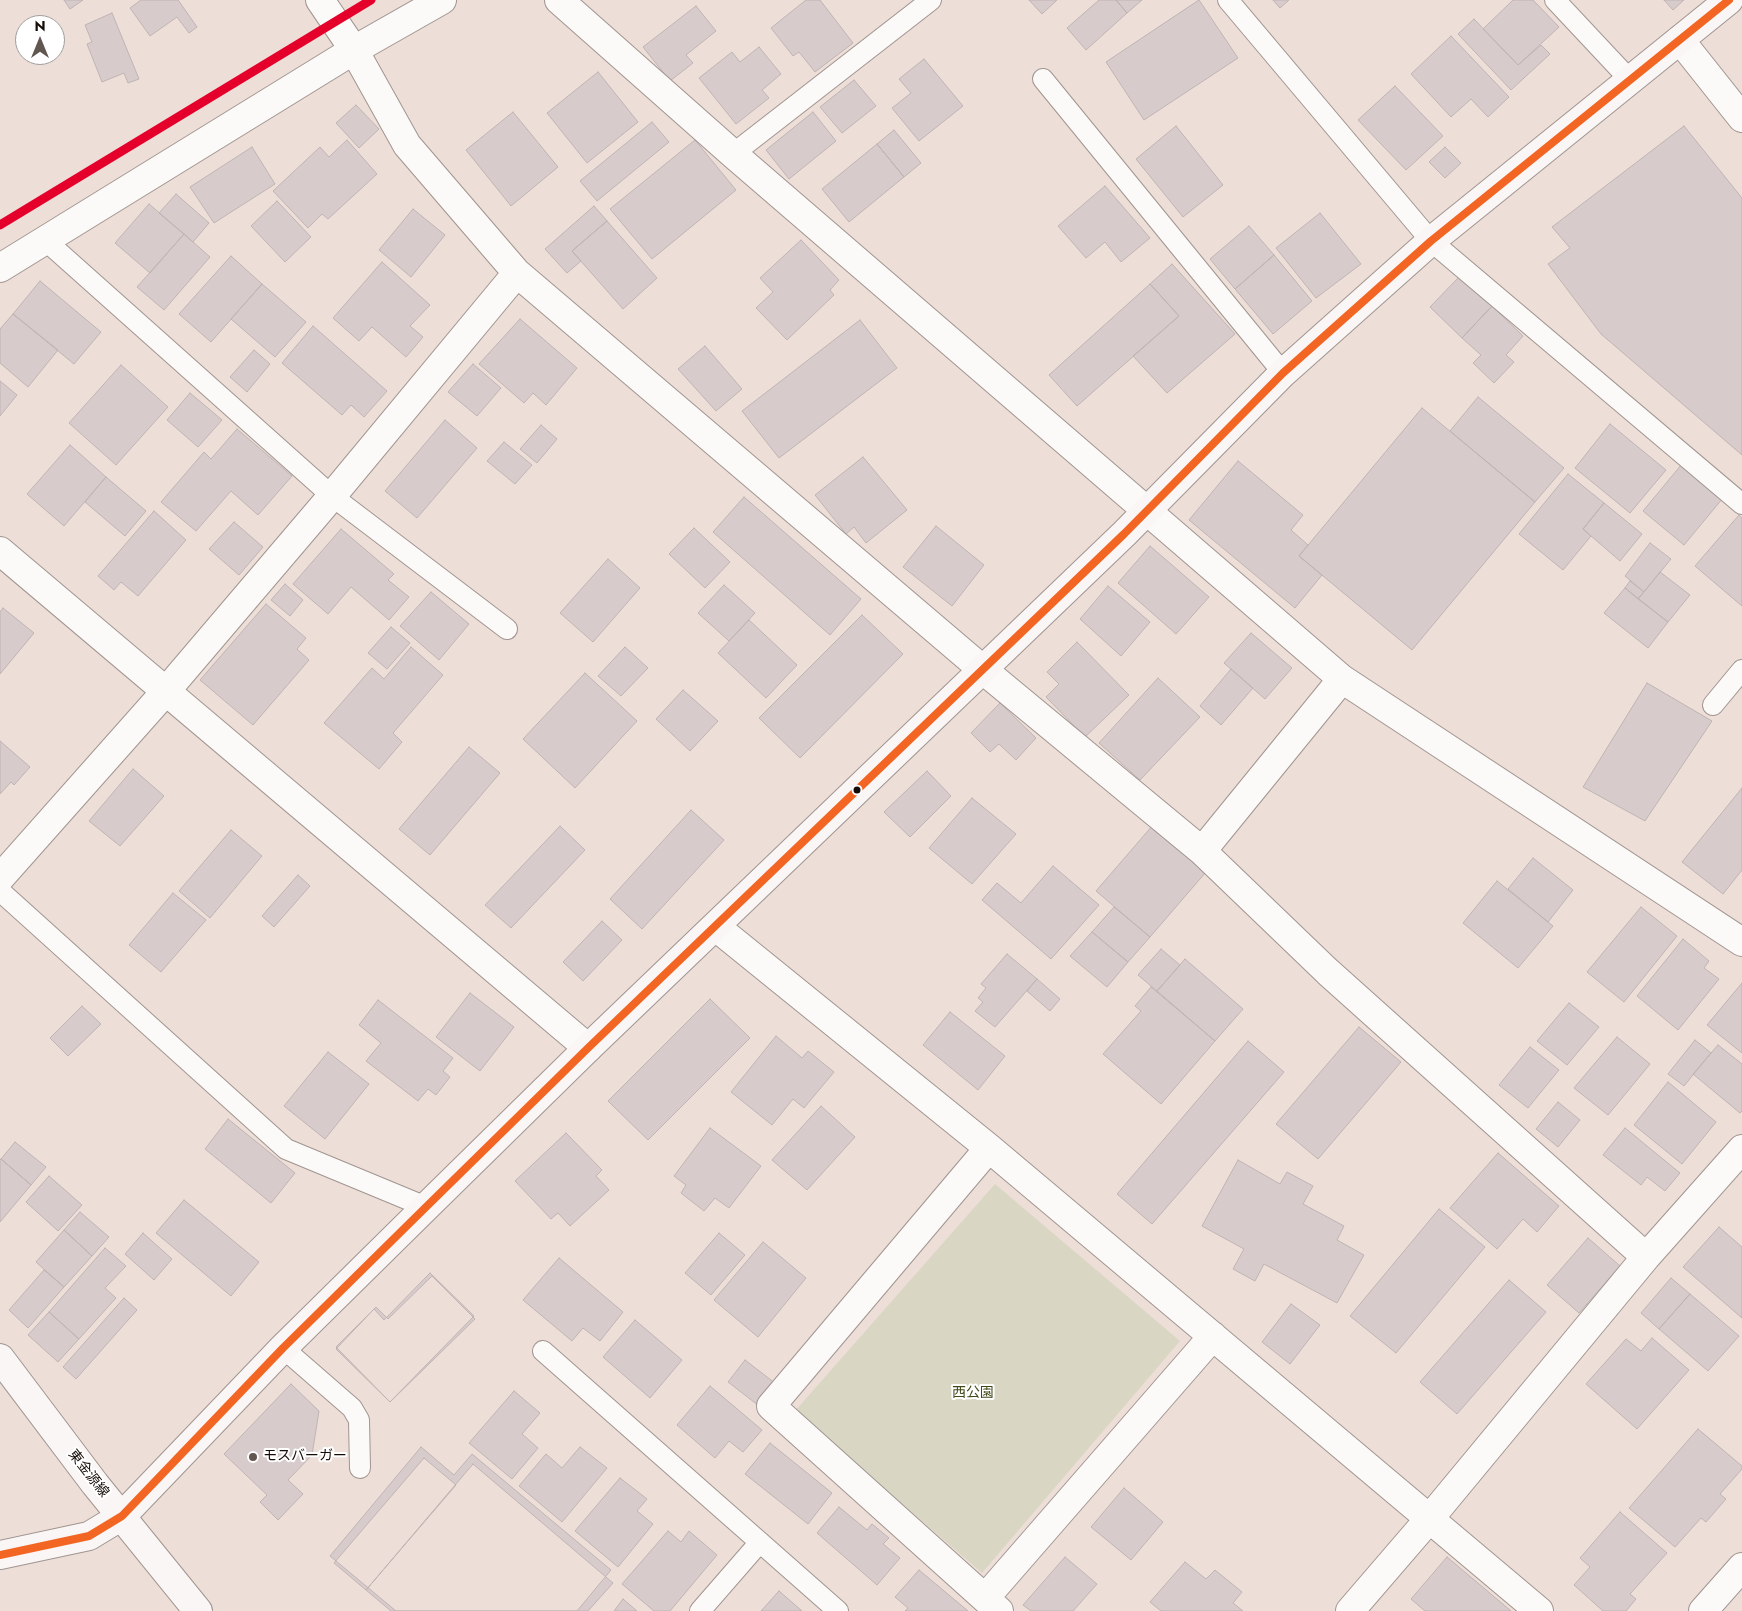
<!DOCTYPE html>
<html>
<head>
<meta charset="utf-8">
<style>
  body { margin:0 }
  #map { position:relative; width:1742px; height:1611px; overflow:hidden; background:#edded7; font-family:Jost,sans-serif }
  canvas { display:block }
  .north { position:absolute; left:15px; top:15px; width:50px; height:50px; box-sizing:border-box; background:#fff; border:1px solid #a19e9c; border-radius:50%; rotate:0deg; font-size:14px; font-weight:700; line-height:20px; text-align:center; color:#150c08 }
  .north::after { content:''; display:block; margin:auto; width:18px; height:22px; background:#615650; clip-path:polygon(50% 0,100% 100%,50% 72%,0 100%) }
</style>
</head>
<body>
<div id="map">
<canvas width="1742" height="1611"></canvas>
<div class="north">N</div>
</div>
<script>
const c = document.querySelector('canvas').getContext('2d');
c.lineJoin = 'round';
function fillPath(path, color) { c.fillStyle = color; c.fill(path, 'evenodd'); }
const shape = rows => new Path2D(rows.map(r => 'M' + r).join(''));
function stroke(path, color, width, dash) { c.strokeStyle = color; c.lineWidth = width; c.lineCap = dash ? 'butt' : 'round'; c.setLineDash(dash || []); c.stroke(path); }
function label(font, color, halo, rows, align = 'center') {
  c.font = font + ' Jost,"Noto Sans JP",sans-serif'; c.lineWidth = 4; c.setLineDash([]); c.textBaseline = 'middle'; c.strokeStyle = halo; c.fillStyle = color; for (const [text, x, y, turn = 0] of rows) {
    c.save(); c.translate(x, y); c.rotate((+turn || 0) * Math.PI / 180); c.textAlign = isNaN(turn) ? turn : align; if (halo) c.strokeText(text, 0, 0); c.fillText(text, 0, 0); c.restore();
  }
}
fillPath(shape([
  [995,1184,1180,1341,982,1573,795,1411]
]), '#d9d7c3');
const building = shape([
  [64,0,83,0,70,9,64,0],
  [141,0,178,0,197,27,189,33,177,17,150,36,130,8,141,0],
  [806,0,820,0,853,43,815,72,799,52,793,56,771,28,806,0],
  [1029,0,1057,0,1042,14,1029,0],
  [1099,0,1116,0,1127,13,1086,50,1067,28,1099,0],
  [1116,0,1142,0,1127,13,1116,0],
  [1199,0,1238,58,1144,120,1106,62,1199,0],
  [1273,0,1289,0,1280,8,1273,0],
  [1513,0,1533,0,1559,27,1518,65,1483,29,1513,0],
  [1664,0,1684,0,1673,10,1664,0],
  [696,6,716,31,686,55,693,63,670,81,643,47,696,6],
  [112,13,139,79,128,83,124,73,102,82,87,44,92,42,85,25,112,13],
  [1474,19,1518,65,1541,45,1550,54,1511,90,1458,34,1474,19],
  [1451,36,1509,97,1488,117,1471,99,1451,117,1411,74,1451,36],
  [759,47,781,74,762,90,769,98,736,124,699,78,732,52,740,62,759,47],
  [924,59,963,106,919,141,892,108,911,93,899,79,924,59],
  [598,72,638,122,587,163,547,113,598,72],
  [854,80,876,106,842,133,820,107,854,80],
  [1395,86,1443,136,1406,170,1358,120,1395,86],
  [356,105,379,129,359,148,336,123,356,105],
  [513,112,558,167,511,206,466,150,513,112],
  [813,112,836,141,789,179,766,150,813,112],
  [652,122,669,142,597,201,580,181,652,122],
  [1176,126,1223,185,1183,217,1136,159,1176,126],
  [1684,126,1742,198,1742,455,1601,334,1548,264,1570,248,1552,227,1684,126],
  [894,130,921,163,904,177,877,144,894,130],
  [347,140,377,174,328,219,322,214,308,228,273,191,320,147,329,157,347,140],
  [695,140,736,190,652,259,610,209,695,140],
  [877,144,904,177,849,222,822,189,877,144],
  [252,147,275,184,214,223,190,187,252,147],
  [1445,147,1461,163,1445,178,1429,162,1445,147],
  [1105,186,1150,238,1121,262,1105,242,1086,258,1058,226,1105,186],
  [176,194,209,223,193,242,159,213,176,194],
  [277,201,311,237,285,262,251,226,277,201],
  [149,204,184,234,150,273,115,243,149,204],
  [594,206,607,221,572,251,581,261,567,273,545,249,594,206],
  [413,209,445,235,411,277,379,250,413,209],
  [1320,213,1361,264,1316,298,1276,248,1320,213],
  [607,221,657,278,623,309,572,251,607,221],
  [1249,226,1274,255,1235,289,1210,259,1249,226],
  [184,234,210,257,164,310,137,287,184,234],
  [801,240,839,280,830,290,834,295,787,340,756,308,773,292,760,278,801,240],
  [1274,255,1312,301,1273,334,1235,289,1274,255],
  [231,256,262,284,211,342,179,314,231,256],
  [382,262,430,305,410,326,423,337,406,357,372,327,359,341,333,318,382,262],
  [1172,264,1235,334,1167,393,1133,356,1179,316,1150,284,1172,264],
  [1460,276,1492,306,1462,338,1430,307,1460,276],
  [40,281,101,332,74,364,13,314,40,281],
  [262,284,306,322,275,357,231,319,262,284],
  [1150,284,1179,316,1077,406,1049,375,1150,284],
  [1492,306,1523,336,1506,355,1514,362,1494,383,1473,363,1481,355,1462,338,1492,306],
  [13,314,58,350,28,387,0,363,0,329,13,314],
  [520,319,577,368,546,405,533,393,524,403,479,364,520,319],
  [860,320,897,368,779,458,742,411,860,320],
  [313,326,387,391,364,417,351,405,342,415,282,363,313,326],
  [705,346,742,389,716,411,678,369,705,346],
  [254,350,270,364,247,392,230,377,254,350],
  [473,364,501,388,477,416,448,392,473,364],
  [121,365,168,407,116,465,69,423,121,365],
  [0,381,17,395,0,416,0,381],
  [190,393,222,420,198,447,167,420,190,393],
  [1478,397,1564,468,1535,502,1450,431,1478,397],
  [1422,408,1535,502,1412,650,1299,556,1422,408],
  [445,420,477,448,417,518,385,491,445,420],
  [1610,424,1666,470,1630,513,1575,468,1610,424],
  [541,425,557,439,537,463,520,449,541,425],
  [237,429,292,476,258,515,231,491,196,531,161,502,204,452,211,459,237,429],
  [504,442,532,465,515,484,487,461,504,442],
  [70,445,106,477,64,526,27,494,70,445],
  [863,457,907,510,866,543,854,527,846,534,815,495,863,457],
  [1238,461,1303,515,1291,530,1308,545,1299,556,1322,575,1295,608,1189,520,1238,461],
  [1682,464,1723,498,1684,545,1643,511,1682,464],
  [1568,474,1604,503,1583,529,1591,536,1563,570,1519,534,1568,474],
  [106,477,146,511,125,536,85,502,106,477],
  [744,497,861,599,830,635,713,532,744,497],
  [1604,503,1642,534,1620,561,1583,529,1604,503],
  [154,511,186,540,138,596,121,582,114,590,98,576,154,511],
  [1739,515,1742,518,1742,606,1695,566,1739,515],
  [234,522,263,547,239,575,209,549,234,522],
  [936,526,984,565,952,606,903,567,936,526],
  [694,528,730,562,705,588,669,554,694,528],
  [341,529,394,574,388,580,409,597,389,620,351,587,328,614,293,584,341,529],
  [1650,543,1671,559,1644,592,1625,576,1650,543],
  [1150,546,1209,597,1176,634,1118,583,1150,546],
  [608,559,640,588,593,642,560,613,608,559],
  [1660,572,1690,595,1668,622,1638,599,1660,572],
  [1630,581,1644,592,1638,599,1625,588,1630,581],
  [285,584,303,600,290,616,271,600,285,584],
  [724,585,755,613,729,641,698,613,724,585],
  [1108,586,1150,622,1121,656,1080,619,1108,586],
  [1625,588,1668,622,1648,648,1604,613,1625,588],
  [431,592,469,624,439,660,400,626,431,592],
  [266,604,306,638,297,649,309,660,253,725,200,680,266,604],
  [3,608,34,633,0,674,0,612,3,608],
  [862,615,903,654,800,758,759,718,862,615],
  [749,620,797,665,766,698,718,653,749,620],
  [391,627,410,643,387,669,368,653,391,627],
  [1251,633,1292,668,1265,699,1224,663,1251,633],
  [1077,642,1129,695,1085,737,1046,697,1059,684,1047,672,1077,642],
  [411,647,443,675,393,733,402,742,379,769,324,723,372,668,384,679,411,647],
  [625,647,648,668,621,696,598,676,625,647],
  [1231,669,1253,688,1221,725,1200,706,1231,669],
  [585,673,637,721,575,788,523,739,585,673],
  [1158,678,1200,717,1140,780,1099,743,1158,678],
  [1647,683,1712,721,1645,821,1583,787,1647,683],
  [683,690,718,721,690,751,656,719,683,690],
  [1000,703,1036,738,1016,760,999,744,990,752,971,733,1000,703],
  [0,741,30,767,14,785,11,782,0,794,0,741],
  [469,747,500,773,430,855,399,829,469,747],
  [133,769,164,796,120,846,89,821,133,769],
  [927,771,951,796,910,837,884,812,927,771],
  [1742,788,1742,870,1723,894,1682,862,1742,788],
  [972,798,1016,834,972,884,929,848,972,798],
  [691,810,724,840,642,929,610,899,691,810],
  [1153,825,1206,872,1150,937,1096,891,1153,825],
  [560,826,585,850,511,928,485,905,560,826],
  [231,830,262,856,210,918,179,891,231,830],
  [1533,858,1573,890,1548,922,1508,889,1533,858],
  [1053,866,1099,905,1051,959,982,900,997,883,1021,903,1053,866],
  [298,875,310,886,274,927,262,916,298,875],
  [1497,881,1553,926,1518,968,1463,923,1497,881],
  [173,893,206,920,161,972,129,945,173,893],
  [1114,907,1150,937,1128,962,1092,932,1114,907],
  [1641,907,1677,936,1624,1002,1587,972,1641,907],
  [602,921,622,940,583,981,563,962,602,921],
  [1092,932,1128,962,1107,987,1070,956,1092,932],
  [1683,939,1709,961,1704,968,1719,979,1678,1030,1637,996,1683,939],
  [1161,949,1180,965,1157,991,1138,975,1161,949],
  [1007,954,1037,979,995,1027,975,1011,983,1002,978,998,986,988,981,984,1007,954],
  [1185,959,1243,1009,1215,1041,1157,991,1185,959],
  [1037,979,1060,999,1050,1011,1027,991,1037,979],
  [1742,983,1742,1053,1707,1025,1742,983],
  [1151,987,1215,1041,1161,1104,1103,1054,1141,1011,1135,1006,1151,987],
  [470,993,514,1027,480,1071,436,1037,470,993],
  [710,999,750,1038,648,1140,608,1101,710,999],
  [378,1000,453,1058,443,1071,450,1077,436,1095,428,1089,418,1101,366,1061,381,1043,359,1025,378,1000],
  [1569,1003,1599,1027,1567,1065,1537,1041,1569,1003],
  [82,1006,101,1024,68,1056,50,1038,82,1006],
  [950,1012,1005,1056,978,1090,923,1045,950,1012],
  [1359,1027,1401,1062,1318,1159,1276,1124,1359,1027],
  [776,1036,802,1058,808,1051,834,1072,804,1108,793,1099,772,1125,731,1092,776,1036],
  [1617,1037,1650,1064,1608,1115,1574,1088,1617,1037],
  [1695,1040,1711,1053,1684,1086,1668,1074,1695,1040],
  [1248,1041,1284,1072,1152,1224,1117,1194,1248,1041],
  [1718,1045,1742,1064,1742,1111,1740,1113,1693,1074,1718,1045],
  [1530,1047,1559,1070,1528,1108,1499,1085,1530,1047],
  [328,1052,369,1084,325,1139,284,1106,328,1052],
  [1668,1082,1716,1122,1682,1164,1634,1125,1668,1082],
  [1558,1102,1580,1120,1558,1147,1536,1129,1558,1102],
  [821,1106,855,1137,807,1190,772,1160,821,1106],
  [228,1119,295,1173,271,1203,205,1149,228,1119],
  [710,1128,761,1166,729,1208,715,1198,704,1211,681,1193,686,1185,674,1176,710,1128],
  [1625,1128,1680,1173,1665,1191,1647,1177,1641,1185,1603,1155,1625,1128],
  [566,1133,602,1170,596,1176,609,1190,570,1226,558,1213,551,1219,515,1181,566,1133],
  [15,1142,46,1167,31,1185,1,1159,15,1142],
  [1498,1153,1559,1206,1537,1232,1523,1219,1497,1249,1450,1208,1498,1153],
  [1,1159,31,1185,0,1222,0,1160,1,1159],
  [1238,1160,1280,1184,1287,1172,1313,1186,1303,1204,1344,1226,1337,1240,1364,1255,1337,1303,1264,1264,1255,1281,1233,1269,1244,1249,1202,1226,1238,1160],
  [49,1176,82,1205,58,1231,26,1202,49,1176],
  [184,1200,259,1262,231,1296,156,1233,184,1200],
  [1439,1209,1485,1247,1396,1353,1350,1316,1439,1209],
  [80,1212,109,1237,92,1256,64,1230,80,1212],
  [1719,1227,1742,1247,1742,1318,1683,1267,1719,1227],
  [64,1230,92,1256,64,1287,36,1262,64,1230],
  [143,1233,172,1259,154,1280,125,1254,143,1233],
  [719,1233,745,1255,711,1295,685,1273,719,1233],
  [1588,1238,1620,1266,1579,1313,1547,1285,1588,1238],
  [763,1242,806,1278,758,1337,714,1300,763,1242],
  [105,1248,126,1266,105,1288,116,1298,79,1339,49,1312,105,1248],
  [559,1258,623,1312,600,1341,583,1328,572,1341,523,1300,559,1258],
  [44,1270,64,1287,28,1328,9,1310,44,1270],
  [430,1273,474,1316,390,1402,336,1349,374,1309,384,1320,430,1273],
  [432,1276,475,1319,390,1402,336,1347,376,1307,388,1319,432,1276],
  [1671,1278,1690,1294,1659,1329,1641,1313,1671,1278],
  [1509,1280,1546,1312,1457,1414,1420,1382,1509,1280],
  [1690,1294,1739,1336,1708,1371,1659,1329,1690,1294],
  [124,1298,137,1310,76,1379,63,1367,124,1298],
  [1291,1304,1320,1325,1290,1364,1262,1342,1291,1304],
  [49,1312,79,1339,58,1362,28,1335,49,1312],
  [635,1320,682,1360,650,1398,603,1357,635,1320],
  [1652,1338,1689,1370,1637,1429,1586,1384,1626,1339,1641,1351,1652,1338],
  [745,1360,780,1387,763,1409,728,1382,745,1360],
  [291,1384,319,1411,312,1455,288,1480,303,1494,278,1520,260,1502,267,1495,224,1454,291,1384],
  [710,1386,762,1430,743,1452,729,1441,715,1458,677,1425,710,1386],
  [514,1391,540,1413,522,1434,538,1448,512,1479,469,1443,514,1391],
  [1698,1429,1742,1466,1742,1469,1720,1494,1726,1499,1706,1522,1701,1518,1675,1547,1629,1508,1698,1429],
  [770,1443,832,1493,808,1524,745,1474,770,1443],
  [421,1447,454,1475,472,1454,611,1570,577,1611,396,1611,330,1556,421,1447],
  [580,1447,607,1468,562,1522,519,1486,546,1454,562,1468,580,1447],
  [424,1458,456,1485,366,1590,334,1563,424,1458],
  [473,1464,613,1583,588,1611,391,1611,366,1590,473,1464],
  [620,1478,647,1499,637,1511,653,1524,618,1567,575,1531,620,1478],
  [1124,1488,1163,1522,1131,1560,1091,1527,1124,1488],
  [839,1507,867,1530,872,1524,889,1538,883,1544,900,1558,877,1585,817,1533,839,1507],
  [1620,1512,1667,1553,1630,1594,1636,1599,1626,1611,1603,1611,1574,1585,1590,1567,1580,1558,1620,1512],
  [668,1531,681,1542,689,1531,717,1555,670,1611,654,1611,622,1584,668,1531],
  [1065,1557,1097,1584,1073,1611,1031,1611,1023,1605,1065,1557],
  [1447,1557,1511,1611,1425,1611,1411,1599,1447,1557],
  [1185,1562,1206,1579,1215,1570,1242,1592,1233,1603,1243,1611,1161,1611,1150,1602,1185,1562],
  [919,1570,968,1611,905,1611,908,1608,895,1597,919,1570],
  [779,1591,802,1611,761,1611,779,1591],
  [623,1599,637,1611,614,1611,623,1599]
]);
fillPath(building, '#d7cbcc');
stroke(building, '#bfb3b3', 1);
const lane = shape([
  [1228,0,1431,241,1742,504],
  [1555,0,1630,80],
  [1043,79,1283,373],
  [733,154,931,0],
  [45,240,332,496,507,629],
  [1713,705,1742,670],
  [0,891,286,1149,426,1207],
  [283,1348,352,1408,359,1420,360,1468],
  [543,1351,838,1611],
  [700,1611,760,1542]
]);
const street = shape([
  [320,0,354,50,407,145,517,273,982,669,1202,851,1328,972,1646,1257],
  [559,0,733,154,1342,679,1742,942],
  [1680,40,1742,118],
  [0,268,354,50,442,0],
  [0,551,588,1048],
  [1202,851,1342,679],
  [0,878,166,691,332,496,517,273],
  [716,927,989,1148,1539,1611],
  [989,1148,771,1406,999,1611],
  [985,1598,1213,1336],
  [1350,1611,1430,1518,1646,1257,1742,1149],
  [1703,1611,1742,1567]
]);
const secondary = shape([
  [0,1358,95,1484,198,1611],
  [0,1555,89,1536,122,1516,283,1348,426,1207,588,1048,1124,534,1283,373,1431,241,1729,0]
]);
stroke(lane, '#a09590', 22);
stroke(street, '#a09590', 30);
stroke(secondary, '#a09590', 30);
stroke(lane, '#fcfaf9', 20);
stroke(street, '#fcfaf9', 28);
stroke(secondary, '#faf6f6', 28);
stroke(shape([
  [0,1555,89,1536,122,1516,283,1348,426,1207,588,1048,1124,534,1283,373,1431,241,1729,0]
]), '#f26522', 8);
stroke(shape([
  [0,225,371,0]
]), '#e4002b', 9);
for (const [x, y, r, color] of [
  [857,790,4.5,"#150c08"],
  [253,1457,5,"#615650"]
]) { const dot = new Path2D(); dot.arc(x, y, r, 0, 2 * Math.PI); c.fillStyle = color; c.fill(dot); stroke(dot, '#fff', 2); }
label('14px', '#3f4a18', '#fff', [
  ["西公園",973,1394]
]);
label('14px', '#150c08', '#fff', [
  ["モスバーガー",263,1457]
], 'left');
label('14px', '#150c08', '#fff', [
  ["東金源線",88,1474,52]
]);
</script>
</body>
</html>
